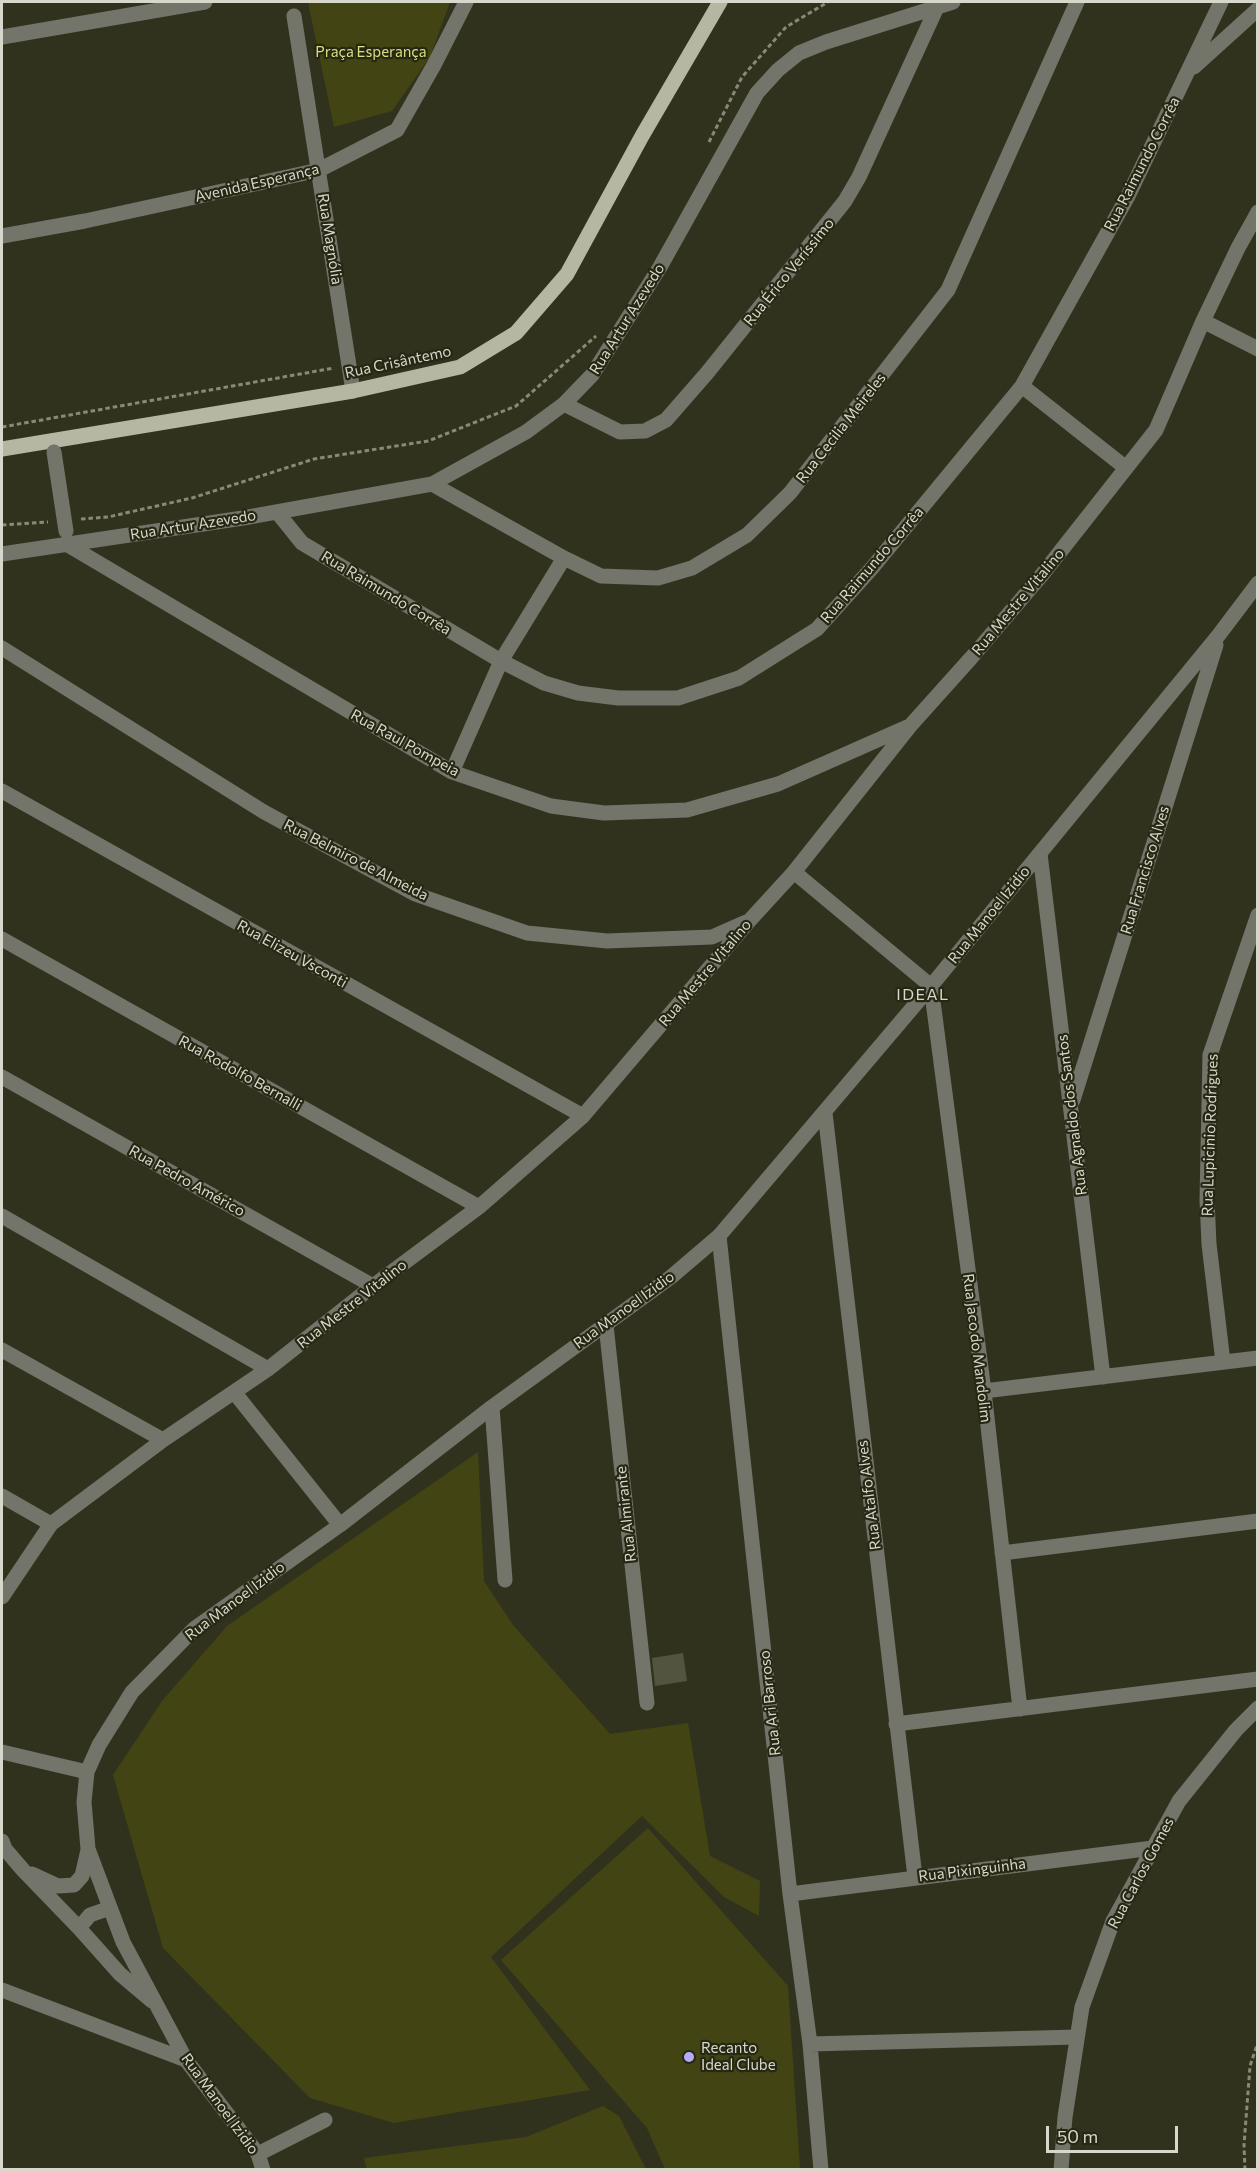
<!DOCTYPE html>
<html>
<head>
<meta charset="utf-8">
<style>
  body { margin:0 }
  #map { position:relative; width:1259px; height:2171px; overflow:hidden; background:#31321e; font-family:Commissioner,sans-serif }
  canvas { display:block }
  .frame { position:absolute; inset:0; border:3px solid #d7d8cb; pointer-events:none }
  .scale { position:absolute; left:1046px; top:2126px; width:132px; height:27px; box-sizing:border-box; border:3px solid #d7d8cb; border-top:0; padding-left:8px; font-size:18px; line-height:21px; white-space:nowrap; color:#d7d8cb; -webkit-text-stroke:4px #272814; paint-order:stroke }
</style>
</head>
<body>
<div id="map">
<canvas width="1259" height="2171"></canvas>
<div class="frame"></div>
<div class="scale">50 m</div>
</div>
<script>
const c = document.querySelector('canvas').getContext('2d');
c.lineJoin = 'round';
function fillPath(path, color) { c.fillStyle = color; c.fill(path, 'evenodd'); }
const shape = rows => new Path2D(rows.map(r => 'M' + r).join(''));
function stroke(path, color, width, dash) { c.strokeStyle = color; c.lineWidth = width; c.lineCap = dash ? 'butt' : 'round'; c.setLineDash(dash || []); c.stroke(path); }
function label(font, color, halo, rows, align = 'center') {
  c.font = font + ' Commissioner,sans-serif'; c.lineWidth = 4.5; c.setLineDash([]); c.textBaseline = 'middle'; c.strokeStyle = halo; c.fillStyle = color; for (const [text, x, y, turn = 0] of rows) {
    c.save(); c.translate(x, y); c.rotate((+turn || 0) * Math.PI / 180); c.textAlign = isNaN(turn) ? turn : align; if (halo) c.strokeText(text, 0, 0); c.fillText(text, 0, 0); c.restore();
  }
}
fillPath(shape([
  [308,2,450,2,430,57,392,111,334,127],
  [478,1452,484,1581,513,1625,610,1734,688,1723,710,1856,760,1881,759,1916,724,1897,642,1816,491,1957,590,2090,394,2123,310,2098,163,1948,113,1775,162,1701,227,1626],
  [648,1828,788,1986,800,2169,665,2169,647,2128,501,1960],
  [603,2106,619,2116,646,2169,367,2170,364,2158,526,2137]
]), '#434414');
fillPath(shape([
  [683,1653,687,1681,655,1686,652,1658]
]), '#53543f');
stroke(shape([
  [709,142,742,77,786,27,828,2],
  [2,427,334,368],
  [81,519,108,517,192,498,314,459,428,441,516,406,596,336],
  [2,525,48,522],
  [1245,2170,1244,2145,1250,2066,1258,2042]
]), '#888979', 3, [4.5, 3]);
stroke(shape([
  [294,16,353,391],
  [2,37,205,2],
  [1194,67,1258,9],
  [2,236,85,221,319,170,397,130,434,65,466,2],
  [1203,321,1258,349],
  [1022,386,1126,468],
  [564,404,620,432,645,431,666,420,707,373,845,201,859,177,937,7],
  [432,484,564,558,601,576,658,578,692,568,747,535,790,493,948,290,1077,2],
  [277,512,302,543,501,661,544,683,578,693,618,698,678,698,739,678,817,629,872,568,1022,386,1128,196,1221,2],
  [67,542,68,545,452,772,551,806,604,813,687,810,778,784,907,727],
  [2,554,243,518,432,484,526,432,564,404,592,375,660,267,757,93,778,70,799,53,826,42,953,2],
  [2,648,264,812,415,894,527,933,607,941,712,937,746,922],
  [452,772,501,661,564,558],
  [2,791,583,1116],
  [1040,854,1103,1377],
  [794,872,931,986,984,1391,1020,1709],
  [2,939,479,1207],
  [2,1077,373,1286],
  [1073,1100,1216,645],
  [825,1113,915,1877],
  [2,1216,268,1369],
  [719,1236,790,1894,810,2044,821,2170],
  [606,1325,647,1703],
  [2,1350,163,1440],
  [1223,1362,1209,1244,1207,1200,1210,1055,1258,915],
  [984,1391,1258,1358],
  [234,1392,340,1525],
  [492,1407,505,1580],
  [2,1496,51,1524],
  [1002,1553,1258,1521],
  [2,1597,51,1524,163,1440,268,1369,373,1286,479,1207,583,1116,750,920,794,872,910,726,971,658,1041,576,1156,430,1203,321,1238,248,1258,212],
  [896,1724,1258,1679],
  [2,1752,87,1772],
  [2,1841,5,1849,23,1870,79,1928,120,1974,152,2001],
  [32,1874,58,1886,74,1885,82,1876,88,1850],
  [790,1894,1153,1848],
  [79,1928,90,1915,110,1908],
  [2,1990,186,2060],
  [810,2044,1077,2037],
  [258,2154,325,2120],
  [263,2170,258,2154,186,2060,123,1942,88,1849,84,1802,87,1772,99,1745,132,1692,195,1628,340,1525,492,1407,671,1277,719,1236,931,986,1218,636,1258,583],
  [1061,2170,1065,2117,1082,2007,1113,1921,1179,1801,1236,1730,1258,1708]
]), '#73746a', 15);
stroke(shape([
  [2,449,353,391,460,367,516,333,567,274,642,136,720,2]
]), '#b6b7a3', 15);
stroke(shape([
  [54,452,66,531]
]), '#73746a', 15);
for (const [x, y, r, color] of [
  [689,2057,6,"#b6acf8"]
]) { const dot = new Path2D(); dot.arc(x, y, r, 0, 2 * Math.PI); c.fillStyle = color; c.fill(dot); stroke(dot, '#272814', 2); }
label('15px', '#dcde7c', '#272814', [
  ["Praça Esperança",371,52]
]);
label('15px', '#d7d8cb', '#272814', [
  ["Rua Raimundo Corrêa",1142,164,-63],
  ["Avenida Esperança",257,183,-13],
  ["Rua Magnólia",330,239,81],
  ["Rua Érico Veríssimo",789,272,-51],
  ["Rua Artur Azevedo",627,319,-58],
  ["Rua Crisântemo",398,362,-12],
  ["Rua Cecilia Meireles",841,428,-52],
  ["Rua Artur Azevedo",193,525,-9],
  ["Rua Raimundo Corrêa",872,565,-49],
  ["Rua Raimundo Corrêa",386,593,31],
  ["Rua Mestre Vitalino",1018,602,-50],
  ["Rua Raul Pompeia",405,743,29],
  ["Rua Belmiro de Almeida",356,860,27],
  ["Rua Francisco Alves",1145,870,-73],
  ["Rua Manoel Izidio",989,915,-51],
  ["Rua Elizeu Vsconti",292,954,29],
  ["Rua Mestre Vitalino",705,973,-50],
  ["Rua Rodolfo Bernalli",240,1073,29],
  ["Rua Agnaldo dos Santos",1072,1115,-97],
  ["Rua Lupicinio Rodrigues",1210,1135,-88],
  ["Rua Pedro Américo",187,1181,29],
  ["Rua Mestre Vitalino",352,1304,-38],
  ["Rua Manoel Izidio",624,1310,-36],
  ["Rua Jaco do Mandolim",977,1348,83],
  ["Rua Atalfo Alves",869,1495,-97],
  ["Rua Almirante",626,1514,-96],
  ["Rua Manoel Izidio",235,1601,-37],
  ["Rua Ari Barroso",770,1703,-96],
  ["Rua Pixinguinha",972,1870,-7],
  ["Rua Carlos Gomes",1141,1873,-62],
  ["Rua Manoel Izidio",220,2104,54]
]);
label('15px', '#d7d8cb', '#272814', [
  ["Recanto",701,2048],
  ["Ideal Clube",701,2065]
], 'left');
c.letterSpacing = '1.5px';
label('16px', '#d7d8cb', '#272814', [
  ["IDEAL",923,995]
]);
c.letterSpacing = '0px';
</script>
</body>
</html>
